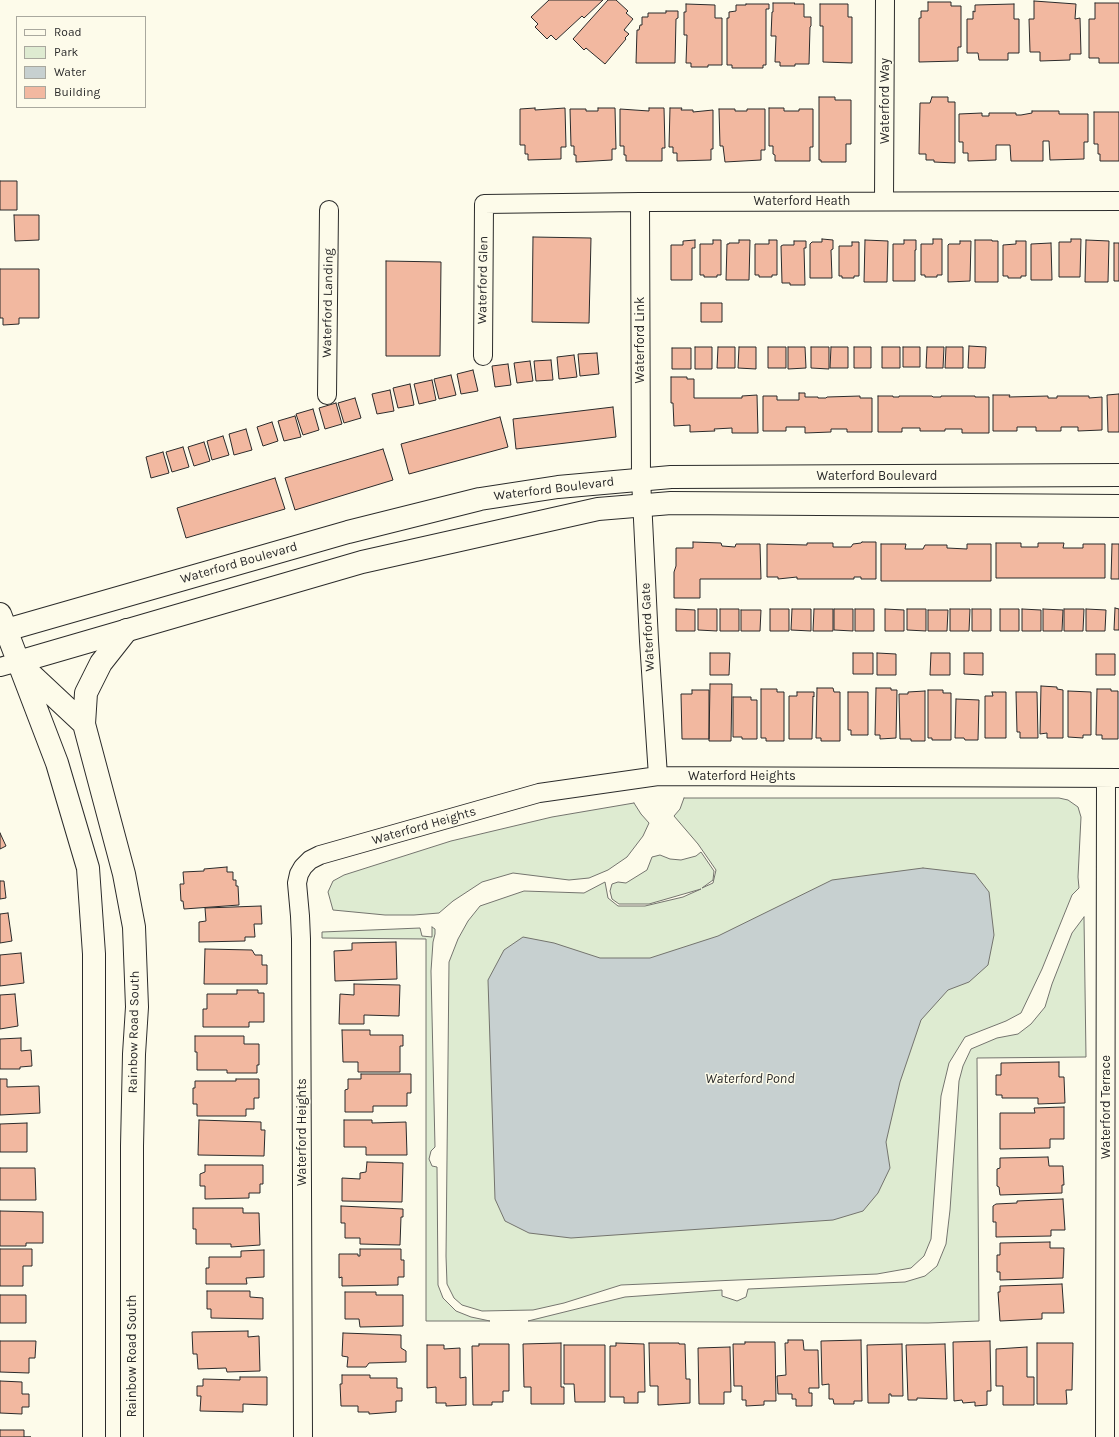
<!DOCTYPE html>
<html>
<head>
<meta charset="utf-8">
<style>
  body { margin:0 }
  #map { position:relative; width:1119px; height:1437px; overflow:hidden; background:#fdfbea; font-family:Karla,sans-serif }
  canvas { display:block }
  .legend { position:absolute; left:16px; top:16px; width:130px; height:92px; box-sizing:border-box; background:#fdfbea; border:1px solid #a9a89e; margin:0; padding:5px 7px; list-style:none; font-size:12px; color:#2b2b2b }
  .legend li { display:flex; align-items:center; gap:8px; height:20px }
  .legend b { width:20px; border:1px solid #a9a89e }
</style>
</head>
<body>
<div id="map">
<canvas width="1119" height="1437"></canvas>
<ul class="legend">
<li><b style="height:5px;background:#fdfbea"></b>Road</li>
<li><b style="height:11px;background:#deebd1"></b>Park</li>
<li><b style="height:11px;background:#c7d0d0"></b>Water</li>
<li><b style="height:11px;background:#f2b8a0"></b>Building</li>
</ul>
</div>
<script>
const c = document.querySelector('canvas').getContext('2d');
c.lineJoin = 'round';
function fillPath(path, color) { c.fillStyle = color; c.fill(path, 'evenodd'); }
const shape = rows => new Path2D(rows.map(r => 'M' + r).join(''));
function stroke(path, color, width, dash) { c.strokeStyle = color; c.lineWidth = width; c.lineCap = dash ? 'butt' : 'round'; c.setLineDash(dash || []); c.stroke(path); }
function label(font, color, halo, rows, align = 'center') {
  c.font = font + ' Karla,sans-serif'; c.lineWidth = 3; c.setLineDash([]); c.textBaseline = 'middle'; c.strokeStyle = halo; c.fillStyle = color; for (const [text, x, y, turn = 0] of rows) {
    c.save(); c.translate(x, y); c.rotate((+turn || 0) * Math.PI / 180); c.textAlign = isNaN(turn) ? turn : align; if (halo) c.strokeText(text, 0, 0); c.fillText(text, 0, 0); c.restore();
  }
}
const green = shape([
  [684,798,1059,798,1068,800,1078,807,1081,817,1078,877,1079,888,1072,895,1042,969,1021,1013,1006,1021,965,1037,949,1063,941,1096,931,1239,924,1256,911,1268,877,1274,621,1285,564,1303,533,1310,482,1311,462,1305,454,1298,447,1284,446,1256,449,962,458,939,468,921,480,906,524,891,584,893,605,882,608,898,618,906,645,906,683,897,701,889,649,904,619,904,612,899,610,891,612,884,618,882,626,883,647,870,652,857,660,855,670,859,681,860,696,856,701,852,714,871,713,880,702,888,713,883,716,870,698,844,674,816,680,809,684,798],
  [634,803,641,814,649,823,643,836,627,857,608,870,589,878,569,880,513,873,482,882,453,901,439,913,414,915,385,915,333,910,328,892,333,881,344,875,451,841,552,817,634,803],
  [1084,917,1086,1057,977,1058,979,1321,928,1323,528,1321,625,1297,722,1290,722,1296,737,1301,746,1297,748,1289,905,1282,925,1276,937,1266,946,1244,950,1210,959,1081,963,1066,971,1049,997,1038,1018,1034,1031,1024,1045,1007,1052,984,1072,933,1084,917],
  [432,927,435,929,435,934,433,942,431,971,435,1147,431,1151,429,1159,432,1166,437,1167,438,1285,443,1298,456,1311,471,1317,490,1321,426,1321,426,939,322,938,322,932,420,928,422,936,432,937,432,927]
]);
fillPath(green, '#deebd1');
stroke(green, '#74746e', 1);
const water = shape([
  [923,868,975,874,989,892,994,935,988,965,969,982,948,990,921,1020,900,1082,886,1142,890,1168,878,1193,863,1211,833,1220,571,1238,529,1233,505,1221,495,1199,488,980,504,950,523,937,554,943,600,958,650,958,718,936,832,880,923,868]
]);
fillPath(water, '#c7d0d0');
stroke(water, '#74746e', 1);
const building = shape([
  [549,0,603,0,584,18,582,16,556,40,551,35,547,39,535,27,538,24,531,17,549,0],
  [608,0,616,0,628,11,626,13,633,19,624,30,629,34,625,38,626,39,605,64,586,48,584,50,573,39,608,0],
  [1034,1,1076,4,1075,19,1080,18,1081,54,1070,54,1070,60,1040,61,1040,52,1030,52,1029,19,1034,19,1034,1],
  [928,2,951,2,951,6,961,6,961,47,958,47,958,61,919,62,919,18,921,18,921,11,928,11,928,2],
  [773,3,795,3,794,4,804,4,804,17,811,17,811,26,810,27,809,64,795,64,795,66,780,66,780,62,775,62,776,36,771,36,772,12,773,12,773,3],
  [1095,3,1119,3,1119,63,1099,63,1099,58,1089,58,1089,19,1095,19,1095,3],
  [686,4,715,5,715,18,722,18,722,65,708,65,708,67,691,67,691,63,686,63,687,35,684,35,684,12,686,12,686,4],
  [746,4,769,4,769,9,766,9,766,65,763,65,763,68,732,68,732,65,727,65,727,18,729,18,729,12,736,11,736,5,746,5,746,4],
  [820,4,848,4,848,17,852,17,852,63,823,62,823,26,820,26,820,4],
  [1014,4,1014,19,1019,19,1019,53,1008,53,1008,60,979,60,978,53,967,53,967,19,973,19,973,11,975,12,975,5,1014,4],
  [666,11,678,11,678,18,676,19,675,63,636,63,637,30,639,30,640,25,642,25,642,17,648,17,648,13,666,13,666,11],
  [819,97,835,97,835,100,851,100,851,144,846,144,846,162,821,162,821,160,819,160,819,97],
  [932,97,948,97,948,102,955,102,955,163,934,162,934,160,926,160,926,154,919,154,920,103,930,103,932,97],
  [535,108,535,110,565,108,566,147,561,147,561,159,528,160,528,154,525,154,525,145,520,145,520,109,535,108],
  [598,108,615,108,616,149,612,149,612,160,576,162,576,155,574,155,574,146,571,146,570,109,586,109,586,111,598,111,598,108],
  [649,108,664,108,665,148,662,148,662,161,626,161,626,155,624,155,624,146,620,146,620,109,649,111,649,108],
  [670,108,682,108,681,110,693,110,693,112,713,110,713,149,711,149,711,160,677,161,677,153,673,153,673,147,669,147,670,108],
  [769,108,784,108,784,111,799,111,799,109,813,109,813,147,810,147,810,161,775,161,775,155,773,154,773,146,769,146,769,108],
  [719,109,735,109,735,111,747,111,747,109,765,109,765,150,761,150,761,160,725,162,723,146,720,146,719,109],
  [1032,111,1059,111,1059,114,1088,114,1088,142,1084,142,1084,159,1050,160,1049,141,1043,141,1043,161,1011,161,1010,145,996,145,996,160,968,161,968,153,963,153,963,142,959,142,959,114,982,113,982,116,989,116,989,113,1016,113,1016,115,1021,115,1032,113,1032,111],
  [1094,112,1119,112,1119,161,1100,161,1100,154,1098,154,1098,144,1094,144,1094,112],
  [0,181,17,181,17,210,0,210,0,181],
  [14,215,39,215,39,240,15,241,14,215],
  [533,237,591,238,589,323,532,322,533,237],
  [822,239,833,240,833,249,831,250,832,278,810,278,810,244,812,242,822,242,822,239],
  [933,239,942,239,942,275,937,275,937,277,925,277,925,275,921,275,921,244,933,244,933,239],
  [1071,239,1081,239,1080,277,1059,277,1059,242,1071,242,1071,239],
  [695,240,695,248,692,248,692,280,671,280,671,245,683,245,683,241,695,240],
  [713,240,721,240,721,275,717,275,717,277,704,277,704,275,700,275,700,244,713,244,713,240],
  [739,240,750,240,749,280,726,280,727,244,729,244,729,243,739,243,739,240],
  [769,240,777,240,777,275,772,275,772,277,759,277,759,275,755,275,755,244,769,244,769,240],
  [865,240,888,241,887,282,864,282,865,240],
  [904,240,916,240,916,250,915,250,915,281,893,281,893,244,904,244,904,240],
  [975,240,992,240,992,241,998,241,998,282,975,282,975,240],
  [1086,240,1109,241,1108,282,1085,282,1086,240],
  [794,241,806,241,806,248,804,248,805,285,790,285,790,283,782,283,781,246,783,245,794,245,794,241],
  [960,241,971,241,970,281,948,282,948,245,949,244,960,244,960,241],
  [1016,241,1026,241,1026,276,1021,276,1021,278,1008,278,1008,276,1003,276,1003,245,1016,244,1016,241],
  [852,242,859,242,859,276,854,276,854,278,842,278,842,276,839,276,839,246,852,246,852,242],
  [1051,243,1052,280,1031,280,1031,244,1051,243],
  [1114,243,1119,243,1119,281,1114,281,1114,243],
  [386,261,441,262,440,356,386,356,386,261],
  [0,269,39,269,39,318,19,318,19,324,3,325,3,318,0,318,0,269],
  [701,303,722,303,722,322,701,322,701,303],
  [969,346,986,347,985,368,968,368,969,346],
  [695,347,712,347,712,369,695,369,695,347],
  [718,347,735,347,735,368,717,368,718,347],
  [739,347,756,347,756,369,738,368,739,347],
  [768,347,786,347,786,368,768,368,768,347],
  [788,347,805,347,806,368,788,369,788,347],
  [811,347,829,347,829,369,811,368,811,347],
  [831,347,848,347,848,368,830,368,831,347],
  [854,347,871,347,871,368,854,368,854,347],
  [882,347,900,347,900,368,882,368,882,347],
  [903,347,920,347,920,367,903,367,903,347],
  [927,347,944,347,943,368,926,368,927,347],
  [946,347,963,347,963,368,945,368,946,347],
  [672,348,691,348,691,369,672,369,672,348],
  [597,353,599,374,580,376,578,354,597,353],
  [574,355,577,377,559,379,557,357,574,355],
  [551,360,553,380,536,381,534,361,551,360],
  [530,361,533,381,517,383,514,363,530,361],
  [508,364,511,385,495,387,492,366,508,364],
  [473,370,478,391,461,394,457,374,473,370],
  [451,375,456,395,439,399,434,379,451,375],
  [671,377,687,377,687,379,694,379,694,398,742,398,742,396,757,395,758,433,732,433,732,428,714,429,715,431,690,432,690,425,674,426,673,403,671,403,671,377],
  [432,380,436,400,419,404,414,384,432,380],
  [410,384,414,405,398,408,393,388,410,384],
  [390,390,394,411,377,414,372,394,390,390],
  [799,393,805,393,805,397,818,397,818,398,826,398,827,397,860,396,860,398,872,398,872,432,847,432,847,429,831,429,831,432,805,433,805,427,786,427,786,431,763,431,763,396,777,396,777,400,799,400,799,393],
  [1119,394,1119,432,1108,432,1107,395,1119,394],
  [993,395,1010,395,1009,397,1048,396,1048,398,1057,398,1057,396,1089,396,1089,398,1102,397,1102,430,1078,431,1078,427,1061,427,1061,431,1036,431,1036,427,1017,427,1017,431,993,431,993,395],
  [878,396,893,396,893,397,899,397,899,396,932,396,933,397,941,397,941,396,975,396,975,397,989,397,989,433,962,433,962,429,945,429,945,431,920,431,920,428,902,428,902,432,878,432,878,396],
  [355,398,361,418,344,423,338,403,355,398],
  [336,403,342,424,325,429,319,408,336,403],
  [613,407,616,437,516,449,513,419,613,407],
  [313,409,319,430,303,435,296,414,313,409],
  [295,416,301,437,284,441,278,421,295,416],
  [500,417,508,447,409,474,401,444,500,417],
  [272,422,278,441,263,446,257,427,272,422],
  [246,429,252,450,234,455,229,434,246,429],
  [223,436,229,455,212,460,207,441,223,436],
  [204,442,210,461,194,466,188,447,204,442],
  [183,447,189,467,172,472,166,452,183,447],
  [383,449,393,480,295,510,285,478,383,449],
  [163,452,169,473,151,478,146,457,163,452],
  [275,478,285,509,186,538,177,508,275,478],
  [693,542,721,543,722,546,735,547,736,544,760,544,761,579,700,579,700,598,674,598,674,572,676,566,676,548,693,548,693,542],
  [862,542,876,542,876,579,861,579,861,577,854,577,854,579,797,579,797,577,778,579,778,577,767,577,767,544,807,545,807,543,833,543,833,547,851,547,853,544,861,543,862,542],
  [996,543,1021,543,1021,547,1038,547,1038,543,1064,543,1063,548,1083,548,1083,544,1105,544,1105,578,996,578,996,543],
  [881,544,906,544,905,549,923,549,925,545,947,545,947,548,967,549,967,544,991,544,991,581,881,581,881,544],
  [1112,544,1119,544,1119,579,1111,579,1112,544],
  [1115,608,1119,609,1119,630,1114,630,1115,608],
  [676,609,695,610,695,631,676,631,676,609],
  [698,609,717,609,717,631,698,630,698,609],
  [720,609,739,609,739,631,720,631,720,609],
  [770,609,789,609,789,631,770,631,770,609],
  [792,609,811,609,811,631,791,630,792,609],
  [814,609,833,609,833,631,813,631,814,609],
  [834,609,853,609,853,631,834,630,834,609],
  [855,609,874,609,874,631,855,631,855,609],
  [885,609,904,610,904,631,885,631,885,609],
  [907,609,926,609,926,631,907,630,907,609],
  [950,609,970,609,969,631,950,631,950,609],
  [972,609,991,609,991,631,972,631,972,609],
  [1000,609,1019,609,1019,631,1000,631,1000,609],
  [1022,609,1041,610,1041,631,1022,631,1022,609],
  [1043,609,1063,610,1062,631,1043,631,1043,609],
  [1064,609,1084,609,1083,631,1064,631,1064,609],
  [1086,609,1106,610,1105,631,1086,631,1086,609],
  [741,610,761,610,760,631,741,631,741,610],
  [928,610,948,610,947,631,928,631,928,610],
  [710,653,730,653,729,675,710,675,710,653],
  [853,653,873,653,873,674,853,674,853,653],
  [877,653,896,654,896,675,877,675,877,653],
  [931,653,950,653,950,675,930,675,931,653],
  [964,653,983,653,983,675,964,674,964,653],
  [1096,654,1115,654,1115,675,1096,675,1096,654],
  [710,684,732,684,731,741,709,741,710,684],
  [1041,686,1057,687,1057,689,1063,690,1063,738,1047,738,1047,733,1040,734,1041,686],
  [817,688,833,688,834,692,840,692,840,741,821,741,821,738,816,738,817,688],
  [876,688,891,688,891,690,897,690,896,738,880,739,880,735,875,735,876,688],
  [761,689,777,689,777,692,784,692,784,741,766,741,766,738,761,738,761,689],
  [1097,689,1111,689,1111,691,1118,691,1118,739,1102,739,1102,735,1096,735,1097,689],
  [692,690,709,690,709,739,682,739,681,694,692,694,692,690],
  [928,690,943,690,943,693,951,693,951,740,932,740,932,738,928,738,928,690],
  [925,691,925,741,911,741,911,739,900,739,899,694,908,694,908,692,925,691],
  [1068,691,1091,692,1091,735,1083,735,1083,738,1068,737,1068,691],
  [797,692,814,692,814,697,813,696,812,739,789,739,789,696,797,696,797,692],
  [848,692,868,692,868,735,851,735,851,730,848,730,848,692],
  [992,692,1006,692,1006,738,985,738,985,696,993,696,992,692],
  [1016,692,1037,692,1038,738,1020,738,1020,732,1017,732,1016,692],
  [733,697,751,697,751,700,757,700,757,739,742,739,742,737,733,737,733,697],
  [956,699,979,700,978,740,965,740,964,738,955,738,956,699],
  [0,833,6,846,0,849,0,833],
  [227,867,227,872,233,872,233,880,236,880,236,886,238,886,239,905,184,909,183,901,181,901,180,884,184,884,183,872,204,871,204,869,227,867],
  [0,881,4,881,6,898,0,899,0,881],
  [261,906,262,924,254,924,255,937,245,937,245,941,199,942,199,922,206,921,205,908,261,906],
  [8,913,12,941,0,943,0,914,8,913],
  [396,942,397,979,335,981,334,951,352,950,352,943,396,942],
  [205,949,252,950,255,955,262,955,262,965,267,965,267,984,204,984,205,949],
  [21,953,24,983,0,986,0,955,21,953],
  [354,984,400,985,399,1016,364,1015,364,1024,339,1024,340,994,354,995,354,984],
  [237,990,258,990,258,993,264,993,264,1022,249,1022,249,1027,203,1027,203,1009,207,1009,207,994,237,994,237,990],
  [15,994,18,1026,0,1029,0,995,15,994],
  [342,1030,370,1030,370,1035,403,1035,403,1046,400,1046,400,1072,358,1072,358,1062,343,1062,342,1030],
  [195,1036,244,1036,244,1044,259,1044,259,1065,257,1065,257,1073,227,1073,227,1070,197,1070,197,1052,195,1052,195,1036],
  [21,1038,21,1051,31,1050,32,1066,20,1067,20,1069,0,1069,0,1039,21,1038],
  [1059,1062,1059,1077,1064,1077,1065,1103,1038,1104,1038,1098,1002,1098,1002,1095,996,1095,996,1075,1001,1075,1001,1063,1059,1062],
  [361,1074,411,1074,411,1093,407,1093,407,1106,373,1106,373,1112,345,1112,345,1090,348,1089,348,1079,361,1079,361,1074],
  [0,1079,7,1079,7,1087,39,1086,40,1113,0,1115,0,1079],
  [236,1079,259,1079,259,1098,254,1098,254,1109,246,1109,246,1116,197,1116,197,1104,193,1104,193,1088,195,1088,195,1081,236,1081,236,1079],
  [1064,1107,1064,1139,1050,1139,1050,1148,1000,1149,1000,1113,1035,1113,1034,1108,1064,1107],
  [199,1120,261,1122,261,1130,265,1130,264,1156,198,1155,199,1120],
  [344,1120,372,1120,372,1123,406,1122,407,1155,366,1155,366,1147,344,1147,344,1120],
  [27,1123,27,1152,0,1152,0,1124,27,1123],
  [1048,1157,1049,1166,1063,1166,1064,1185,1062,1185,1062,1193,1000,1195,999,1187,997,1186,997,1169,1000,1168,1000,1158,1048,1157],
  [367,1162,403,1163,402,1202,342,1201,342,1178,360,1179,360,1173,366,1172,367,1162],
  [205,1165,263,1165,263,1184,260,1184,260,1193,249,1193,249,1198,205,1199,205,1186,200,1186,200,1174,205,1172,205,1165],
  [0,1168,35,1168,36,1200,0,1200,0,1168],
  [1063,1199,1065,1230,1051,1230,1051,1236,996,1237,996,1222,993,1222,993,1206,996,1204,1017,1203,1017,1201,1063,1199],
  [341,1206,403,1209,403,1217,401,1217,400,1245,360,1244,360,1238,345,1238,345,1223,341,1223,341,1206],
  [193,1208,243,1208,243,1213,259,1213,260,1245,231,1247,231,1244,196,1244,196,1229,193,1229,193,1208],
  [0,1211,43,1212,43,1243,26,1243,26,1246,0,1246,0,1211],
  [1050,1242,1050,1248,1064,1248,1063,1278,1000,1280,1000,1272,997,1272,997,1255,1000,1255,1000,1243,1050,1242],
  [0,1249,32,1249,32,1266,23,1266,23,1286,0,1286,0,1249],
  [360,1249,401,1249,401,1260,404,1260,404,1277,398,1277,398,1285,342,1286,342,1277,339,1278,339,1254,358,1254,358,1256,360,1256,360,1249],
  [264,1250,264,1277,246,1278,247,1284,206,1284,206,1268,209,1268,209,1257,241,1257,241,1251,264,1250],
  [1062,1284,1064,1313,1042,1313,1042,1319,1000,1321,998,1292,1000,1292,1000,1286,1062,1284],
  [207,1291,250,1291,250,1297,263,1298,263,1319,211,1318,211,1309,207,1309,207,1291],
  [345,1292,376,1292,376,1295,403,1295,403,1326,360,1327,359,1319,345,1319,345,1292],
  [0,1295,26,1295,26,1323,0,1323,0,1295],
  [248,1331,248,1337,259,1336,260,1371,227,1372,226,1368,198,1369,197,1354,193,1354,192,1332,248,1331],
  [343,1333,401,1335,401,1348,406,1351,406,1362,369,1363,366,1367,347,1367,348,1357,342,1356,343,1333],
  [788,1340,803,1340,804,1350,818,1350,819,1388,809,1388,809,1393,812,1393,812,1406,796,1406,796,1399,792,1399,792,1394,778,1394,777,1376,786,1375,785,1343,788,1343,788,1340],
  [861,1340,862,1401,854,1401,854,1404,834,1404,833,1399,829,1399,829,1384,822,1385,821,1341,861,1340],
  [0,1341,36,1341,35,1358,29,1358,29,1373,0,1372,0,1341],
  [990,1341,991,1391,987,1391,987,1405,975,1406,975,1402,963,1403,962,1400,954,1401,953,1342,990,1341],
  [745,1342,775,1342,776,1401,764,1401,764,1405,746,1406,746,1400,742,1400,742,1386,734,1386,733,1344,745,1344,745,1342],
  [561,1343,561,1387,564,1387,564,1404,531,1404,531,1387,524,1387,523,1344,561,1343],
  [616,1343,644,1344,645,1392,638,1392,638,1403,624,1403,624,1397,610,1397,610,1346,616,1346,616,1343],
  [649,1343,679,1343,679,1344,685,1344,686,1379,690,1379,690,1403,658,1405,658,1386,650,1386,649,1343],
  [1037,1343,1073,1343,1072,1390,1066,1390,1067,1404,1037,1404,1037,1343],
  [479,1344,509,1344,509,1391,503,1391,503,1402,492,1402,492,1405,473,1405,472,1346,479,1346,479,1344],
  [902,1344,903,1396,891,1396,891,1394,889,1394,889,1403,868,1403,867,1345,902,1344],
  [945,1344,947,1399,917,1398,917,1400,908,1400,906,1345,945,1344],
  [427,1345,444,1345,444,1349,460,1348,460,1378,466,1377,466,1405,446,1406,446,1403,436,1403,436,1387,427,1388,427,1345],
  [564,1345,605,1345,605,1402,575,1402,574,1384,564,1384,564,1345],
  [730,1347,731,1392,724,1392,724,1404,699,1404,698,1348,730,1347],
  [1027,1347,1027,1377,1034,1377,1034,1405,1003,1405,1003,1386,996,1386,996,1349,1027,1347],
  [342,1375,370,1375,370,1378,397,1378,397,1388,402,1388,402,1401,396,1401,396,1412,369,1414,369,1412,358,1412,358,1406,341,1406,340,1384,342,1384,342,1375],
  [240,1377,267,1377,267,1405,243,1404,243,1412,200,1411,201,1396,197,1396,197,1386,203,1386,203,1379,240,1380,240,1377],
  [0,1381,22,1382,22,1394,29,1394,29,1407,22,1407,22,1414,0,1413,0,1381],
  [0,1430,24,1430,24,1437,31,1437,0,1437,0,1430]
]);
fillPath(building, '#f2b8a0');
stroke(building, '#2b2b2b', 1);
const minor = shape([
  [884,201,885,0],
  [640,202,641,479,649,641,658,776],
  [483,356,484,204,640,202,1119,201],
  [327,395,329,210],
  [0,667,18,662],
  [303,1437,301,939,300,916,297,883,299,874,303,867,310,860,320,855,539,793,658,776,1119,778],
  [1105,1437,1106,778]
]);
const tertiary = shape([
  [6,630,348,532,480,499,558,487,671,477,1119,475],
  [18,662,362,562,598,509,671,503,1119,506]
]);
const secondary = shape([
  [0,614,57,763,88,868,94,954,94,1437],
  [22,666,84,724,124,874,134,927,137,1007,134,1054,132,1146,132,1437],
  [84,724,86,693,101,663,127,630]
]);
stroke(minor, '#2b2b2b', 20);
stroke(tertiary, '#2b2b2b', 24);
stroke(secondary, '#2b2b2b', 24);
stroke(minor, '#fdfbea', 18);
stroke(tertiary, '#fdfbea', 22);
stroke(secondary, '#fdfbea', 22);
label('13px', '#2b2b2b', '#fdfbea', [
  ["Waterford Way",885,101,-90],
  ["Waterford Heath",802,201],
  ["Waterford Glen",483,280,-89],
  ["Waterford Landing",328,303,-89],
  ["Waterford Link",640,340,-90],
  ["Waterford Boulevard",877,476],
  ["Waterford Boulevard",554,489,-7],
  ["Waterford Boulevard",239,563,-16],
  ["Waterford Gate",648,627,-93],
  ["Waterford Heights",742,776],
  ["Waterford Heights",424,826,-16],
  ["Rainbow Road South",134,1032,-89],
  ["Waterford Terrace",1106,1107,-90],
  ["Waterford Heights",302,1132,-90],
  ["Rainbow Road South",132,1356,-90]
]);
label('italic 14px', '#2b2b2b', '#fdfbea', [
  ["Waterford Pond",750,1079]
]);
</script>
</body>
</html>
